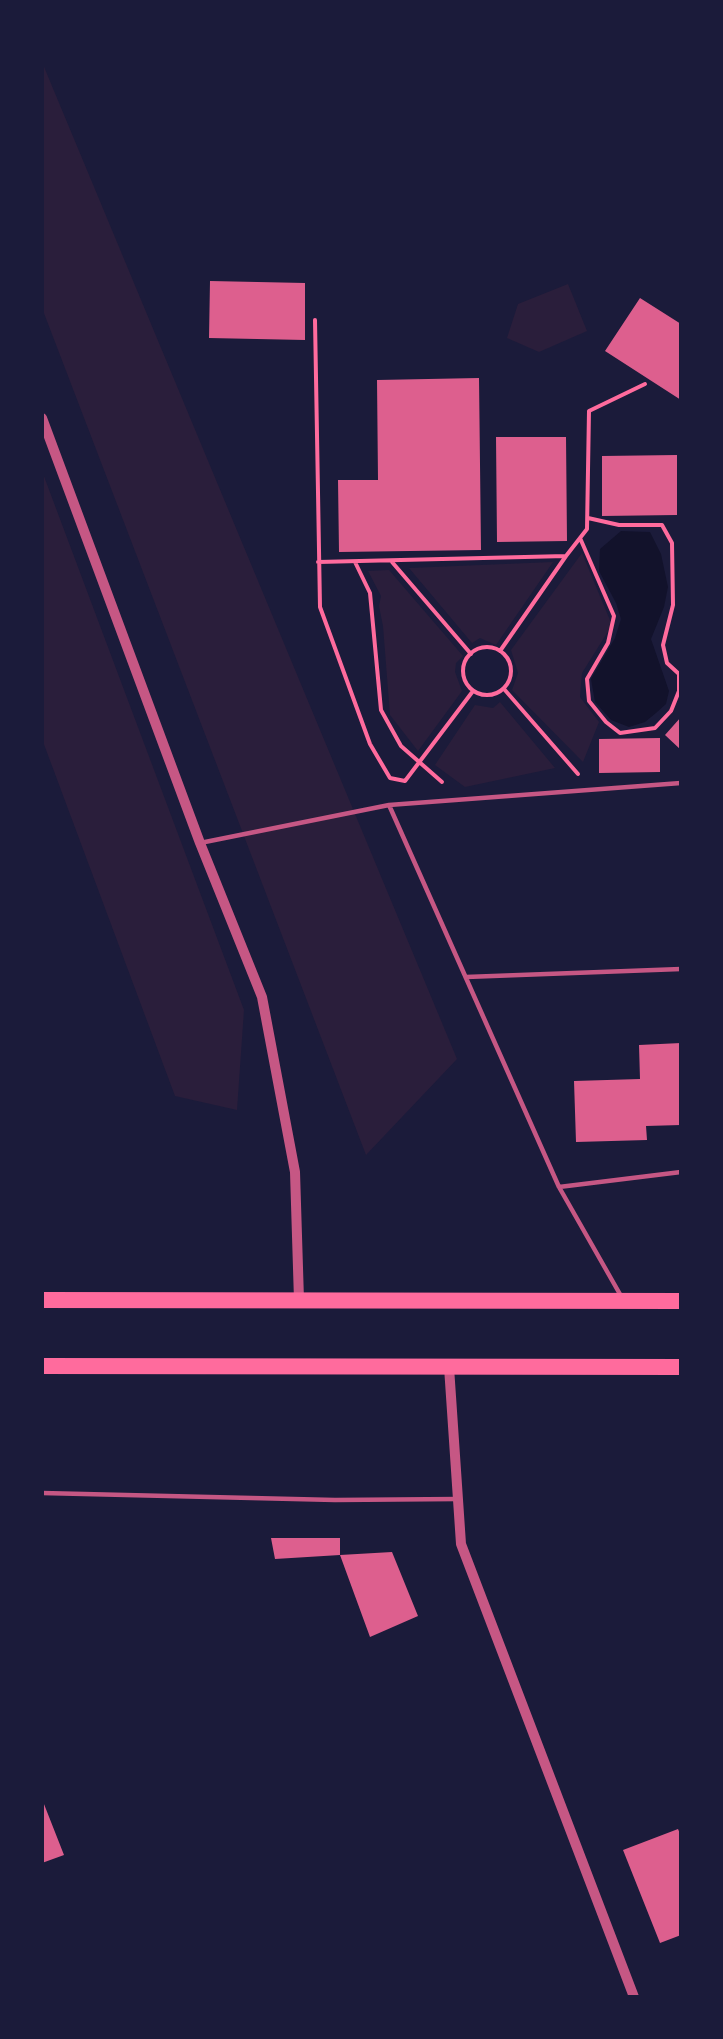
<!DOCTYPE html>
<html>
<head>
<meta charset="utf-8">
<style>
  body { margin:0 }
  #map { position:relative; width:723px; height:2039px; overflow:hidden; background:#1b1b3a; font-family:"PT Serif",serif }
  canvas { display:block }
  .frame { position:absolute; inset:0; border:44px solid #1b1b3a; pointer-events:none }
</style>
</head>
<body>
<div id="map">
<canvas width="723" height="2039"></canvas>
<div class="frame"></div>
</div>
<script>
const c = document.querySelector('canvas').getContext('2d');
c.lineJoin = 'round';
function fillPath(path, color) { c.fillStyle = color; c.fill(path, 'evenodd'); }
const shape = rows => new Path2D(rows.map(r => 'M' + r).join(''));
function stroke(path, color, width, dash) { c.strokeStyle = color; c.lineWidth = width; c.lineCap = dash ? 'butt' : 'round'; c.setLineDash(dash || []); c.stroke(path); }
fillPath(shape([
  [42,62,457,1059,366,1155,42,308],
  [568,284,587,331,539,352,507,338,518,304],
  [42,471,244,1010,237,1110,175,1096,42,739],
  [582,553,612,625,582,673,580,697,599,722,583,762,512,690,518,673,511,650],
  [553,562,496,645,480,638,472,643,409,568],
  [389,570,463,656,456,663,455,672,462,691,418,751,390,715,383,626,379,606,381,596,368,571],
  [500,702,555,768,465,787,435,765,475,705,493,708]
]), '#2a1e3b');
fillPath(shape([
  [621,531,650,532,661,554,668,587,664,607,651,639,669,691,666,704,656,713,645,722,629,727,611,720,595,702,591,679,615,638,621,619,616,603,599,571,600,549]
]), '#12122b');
fillPath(shape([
  [210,281,305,283,305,340,209,338],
  [640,298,681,324,681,400,605,351],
  [479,378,481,550,339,552,338,480,378,480,377,380],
  [496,437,566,437,567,541,497,542],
  [677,455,677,515,602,516,602,456],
  [681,717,681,750,665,735],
  [660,738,660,772,599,773,599,739],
  [681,1043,681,1125,646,1126,647,1140,576,1142,574,1081,640,1079,639,1045],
  [271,1538,340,1538,340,1555,275,1559],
  [392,1552,418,1616,370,1637,340,1555],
  [42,1799,64,1855,42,1863],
  [678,1829,681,1836,681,1935,660,1943,623,1850]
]), '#dd5f8e');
stroke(shape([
  [315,320,320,607,370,744,390,778,405,781,473,691],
  [580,538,614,616,608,643,587,679,589,701,606,722,620,733,655,728,671,711,679,691,679,674,667,663,663,645,673,605,672,543,662,525,619,525,588,518],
  [318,562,566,556,587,529,589,411,645,384],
  [355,562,370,593,381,710,401,746,442,782],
  [392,562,471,654],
  '463 671a24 24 0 1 1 48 0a24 24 0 1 1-48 0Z',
  [500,651,566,556],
  [504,689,578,774]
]), '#ff6b9d', 4);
stroke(shape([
  [389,805,559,1187,621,1296],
  [200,843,389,805,681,783],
  [466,977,681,969],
  [559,1187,681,1172],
  [42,1493,335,1500,458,1499]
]), '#c65784', 4.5);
stroke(shape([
  [42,418,200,843,262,997,295,1172,299,1300],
  [449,1367,461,1544,634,1997]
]), '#c65784', 10);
stroke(shape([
  [42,1300,681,1301],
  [42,1366,681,1367]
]), '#ff6b9d', 16);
</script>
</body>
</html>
